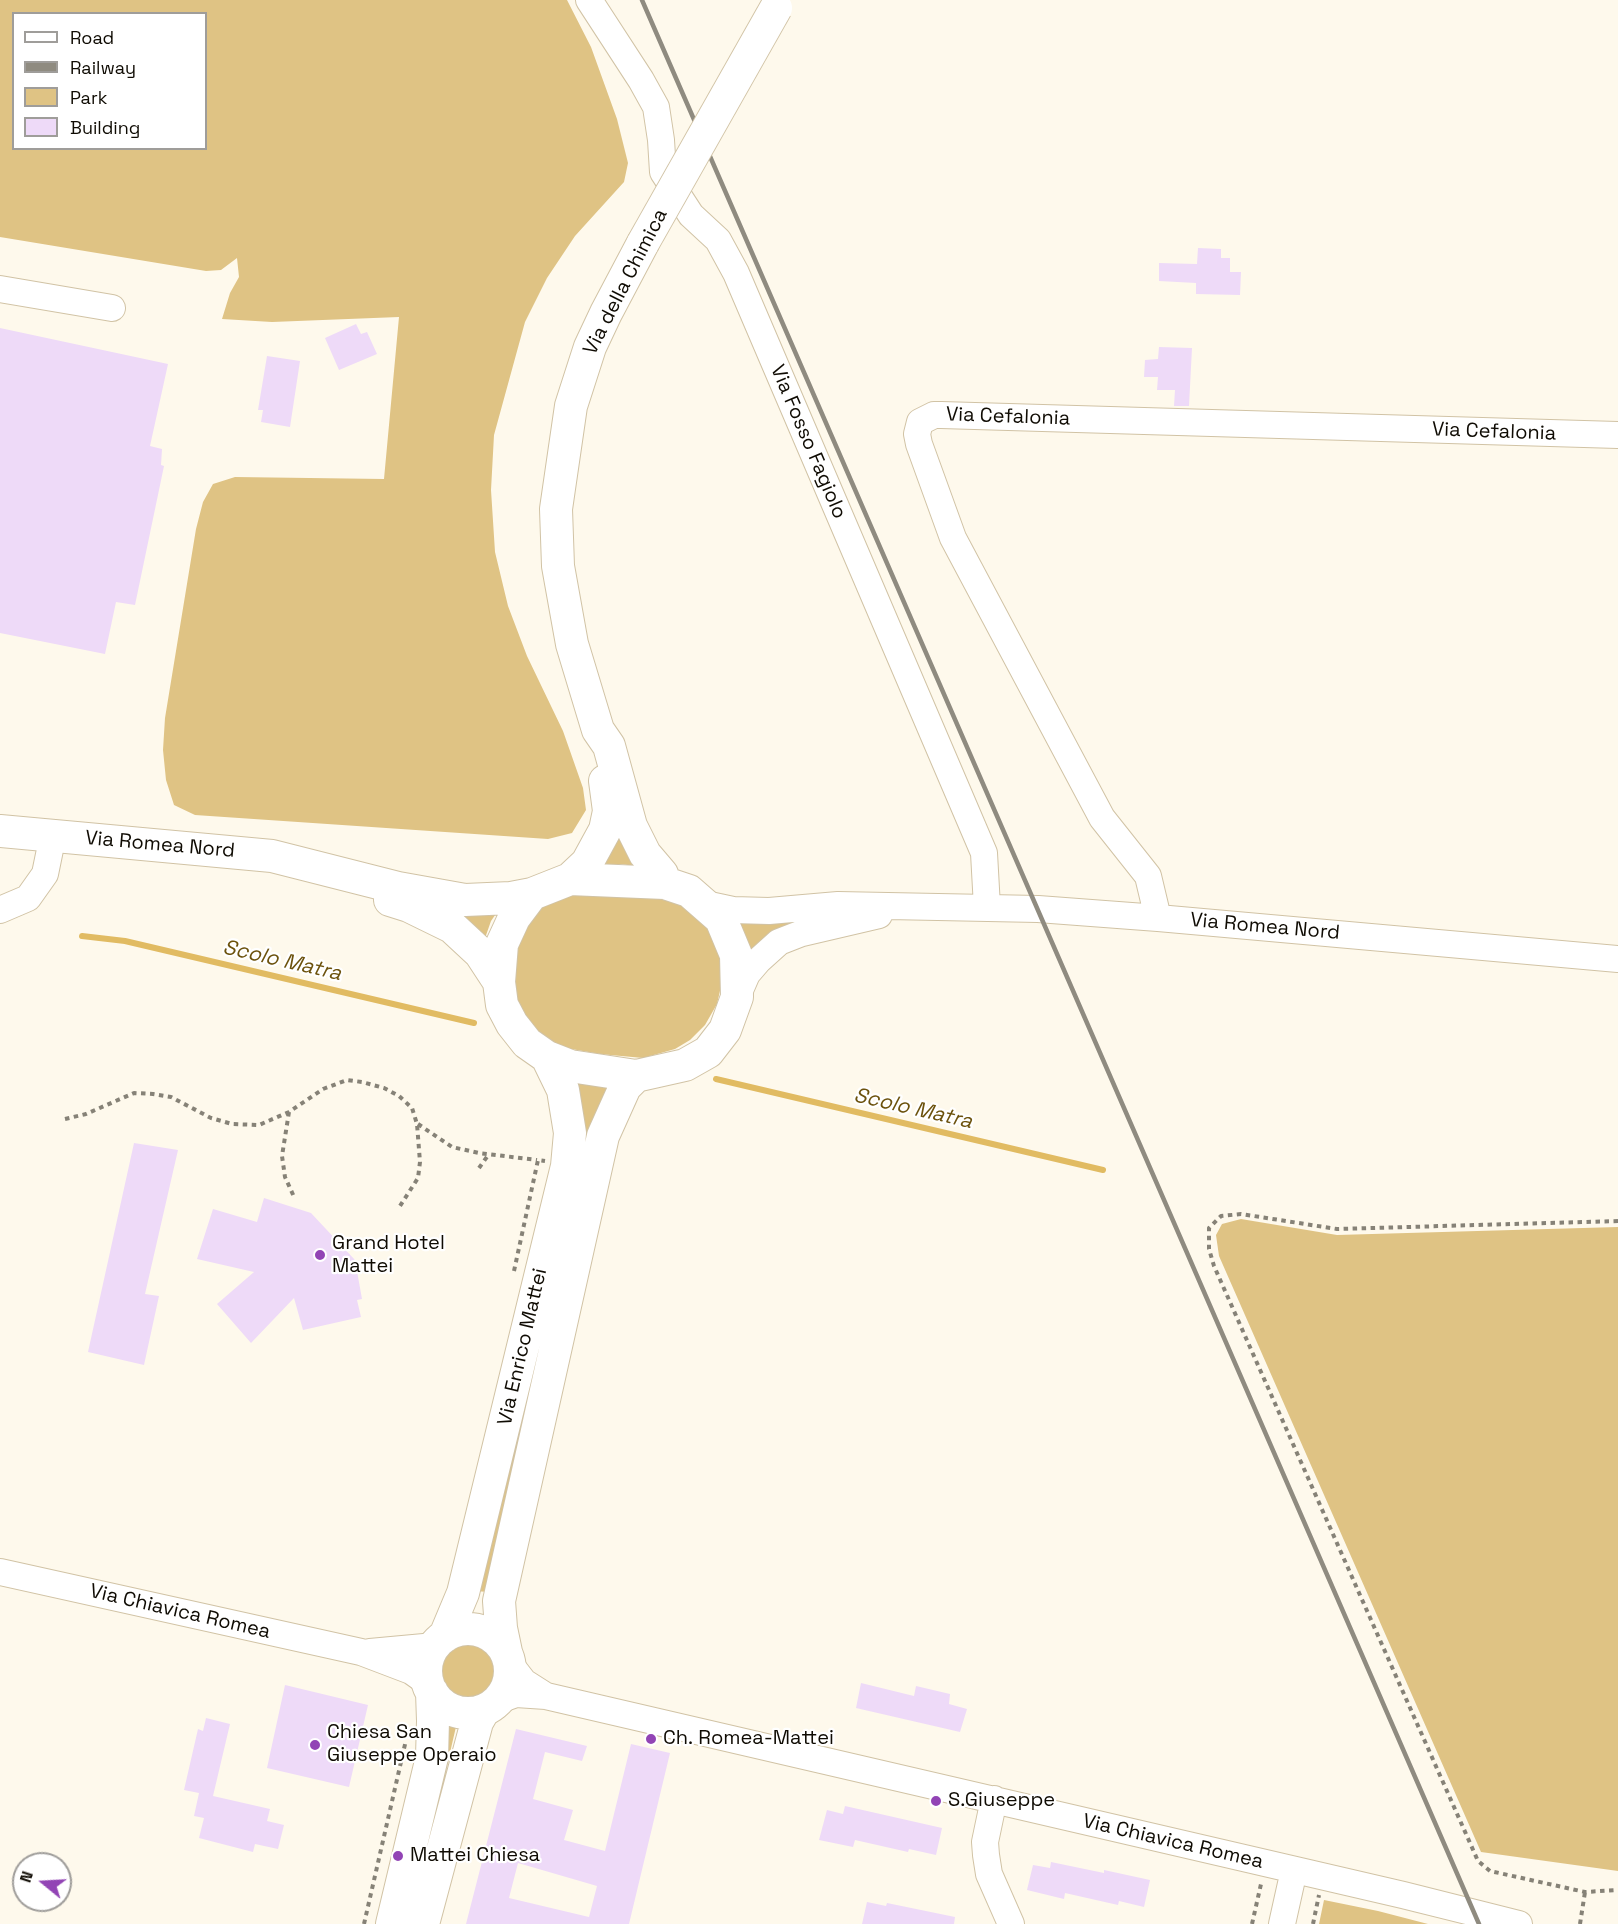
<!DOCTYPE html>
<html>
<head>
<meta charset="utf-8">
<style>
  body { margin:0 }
  #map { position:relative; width:1618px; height:1924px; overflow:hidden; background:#fef9ec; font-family:"Space Grotesk",sans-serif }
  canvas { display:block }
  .legend { position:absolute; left:12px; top:12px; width:195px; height:138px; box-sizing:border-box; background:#fff; border:2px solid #9f9d9a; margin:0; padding:8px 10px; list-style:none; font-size:18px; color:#0f0b03 }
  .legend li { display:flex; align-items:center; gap:12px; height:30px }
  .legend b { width:30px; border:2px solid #9f9d9a }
  .north { position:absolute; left:12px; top:1852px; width:60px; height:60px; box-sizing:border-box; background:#fff; border:2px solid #9f9d9a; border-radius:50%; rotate:288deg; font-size:16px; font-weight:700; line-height:24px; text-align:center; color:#0f0b03 }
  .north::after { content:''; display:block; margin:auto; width:21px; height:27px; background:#9244b5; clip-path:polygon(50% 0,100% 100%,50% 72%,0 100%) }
</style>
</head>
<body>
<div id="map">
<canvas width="1618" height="1924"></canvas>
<ul class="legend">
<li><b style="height:8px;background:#fff"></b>Road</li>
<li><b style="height:8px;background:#8f8b80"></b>Railway</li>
<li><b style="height:16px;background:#dfc384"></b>Park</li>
<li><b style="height:16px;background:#eedaf8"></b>Building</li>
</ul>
<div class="north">N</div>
</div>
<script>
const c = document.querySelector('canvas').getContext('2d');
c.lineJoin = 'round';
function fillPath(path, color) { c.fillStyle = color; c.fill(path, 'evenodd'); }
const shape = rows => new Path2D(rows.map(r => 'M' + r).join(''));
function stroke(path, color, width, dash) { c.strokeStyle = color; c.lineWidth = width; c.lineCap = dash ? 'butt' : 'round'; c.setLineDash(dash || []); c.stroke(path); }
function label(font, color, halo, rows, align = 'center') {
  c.font = font + ' "Space Grotesk",sans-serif'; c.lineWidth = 4.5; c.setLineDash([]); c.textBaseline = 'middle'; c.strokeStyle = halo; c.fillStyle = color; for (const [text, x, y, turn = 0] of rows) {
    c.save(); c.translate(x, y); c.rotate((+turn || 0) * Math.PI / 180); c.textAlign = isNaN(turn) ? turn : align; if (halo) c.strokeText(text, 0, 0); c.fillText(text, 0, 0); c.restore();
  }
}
fillPath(shape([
  [0,0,567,0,591,47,617,119,628,163,624,182,575,236,547,278,525,322,494,435,491,490,495,552,508,606,527,656,563,731,583,788,586,810,572,833,548,839,195,815,174,805,166,780,163,750,165,718,196,529,203,502,213,484,235,477,384,479,399,317,272,322,222,319,230,293,239,277,237,258,221,270,206,271,0,237],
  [14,14,206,14,206,148,14,148],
  [619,810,650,869,622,864,593,866],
  [581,889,673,898,703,918,722,956,722,982,717,1004,705,1025,690,1040,675,1049,643,1058,600,1054,554,1046,537,1035,516,1005,512,956,535,909],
  [502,905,491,921,484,941,452,906],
  [834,913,747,963,731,920],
  [559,1074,612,1082,488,1592,475,1591,574,1159],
  [1241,1219,1337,1235,1618,1227,1618,1871,1481,1852,1219,1256,1216,1235,1222,1224],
  '440 1672a28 28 0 1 1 56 0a28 28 0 1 1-56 0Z',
  [440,1712,458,1718,440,1796,431,1793],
  [1324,1900,1378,1911,1428,1924,1319,1924]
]), '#dfc384');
stroke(shape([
  [82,936,125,941,474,1023],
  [716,1079,1103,1170]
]), '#e1bb62', 6);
fillPath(shape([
  [1198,248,1221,249,1221,258,1230,258,1230,272,1241,272,1240,295,1196,294,1196,283,1159,281,1159,263,1197,264],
  [356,324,361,334,367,332,377,354,339,370,325,338],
  [0,328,168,364,150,446,162,449,161,465,164,466,135,605,116,602,105,654,0,633],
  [1159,347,1192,348,1189,406,1174,406,1175,390,1157,390,1158,377,1144,377,1145,360,1158,359],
  [267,356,300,361,290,427,261,422,263,410,258,410],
  [134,1143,178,1150,145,1294,159,1296,144,1365,88,1352],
  [264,1198,311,1213,355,1260,362,1299,357,1300,361,1317,303,1330,294,1298,251,1343,217,1304,254,1272,197,1259,213,1209,257,1222],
  [861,1683,914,1696,916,1686,950,1694,949,1704,967,1709,960,1732,856,1708],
  [285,1685,368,1705,349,1787,267,1768],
  [206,1718,230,1724,213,1796,270,1809,267,1821,284,1825,278,1849,255,1844,253,1852,199,1838,204,1818,194,1816,199,1793,184,1790,198,1729,203,1731],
  [516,1729,587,1746,582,1761,545,1752,533,1799,573,1810,564,1840,605,1851,631,1744,670,1753,629,1924,466,1924],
  [518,1863,597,1886,589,1917,509,1898],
  [845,1806,942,1828,936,1855,909,1849,908,1852,855,1840,853,1847,819,1840,827,1810,843,1814],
  [1051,1862,1104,1873,1104,1870,1150,1880,1144,1907,1119,1901,1118,1905,1065,1893,1064,1899,1027,1890,1033,1865,1050,1868],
  [867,1902,886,1906,887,1903,955,1917,954,1924,862,1924]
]), '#eedaf8');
const minor = shape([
  [589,0,641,80,656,107,661,140,663,172,691,215,718,240,736,273,984,853,987,907],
  [0,289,112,308],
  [705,904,733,910,769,911,838,905,1038,909,1158,918,1618,959],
  [0,910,28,898,45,874,53,835],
  [1158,918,1148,876,1102,818,953,538,919,444,917,434,920,422,934,415,941,415,1618,435],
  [737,997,747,974,759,960,779,942,802,933,879,915],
  [0,1572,361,1652,411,1671,428,1683],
  [370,1652,435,1646],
  [510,1664,524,1682,546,1696],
  [499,1700,516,1694,546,1696,1403,1895,1519,1924],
  [994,1799,985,1842,986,1855,989,1874,1011,1924],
  [1282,1924,1294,1870]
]);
const major = shape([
  [643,243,606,313,590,347,571,406,556,509,558,566,572,644,598,730,609,746,631,826,645,854,662,874,665,883],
  [0,831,272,856,398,888,465,900,511,898,532,894],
  [570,879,665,883,689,891,721,919,736,955,737,997,725,1030,708,1052,685,1065,636,1076,570,1066,547,1057,527,1043,512,1024,502,1005,499,982,502,944,514,918,532,894,570,879],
  [570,879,587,863,605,830,609,811,605,781],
  [390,900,409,906,452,927,480,953,499,982],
  '426 1671a42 42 0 1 1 84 0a42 42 0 1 1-84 0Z',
  [445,1636,463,1593,567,1166,570,1133,563,1090,547,1057],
  [506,1652,501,1628,499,1601,603,1136,625,1087,636,1076],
  [392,1924,432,1757,433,1721,432,1692],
  [423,1924,477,1722,484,1710]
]);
stroke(minor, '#d1c3a5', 28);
stroke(major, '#d1c3a5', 34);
stroke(shape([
  [289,1112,282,1156,285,1177,295,1199],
  [65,1119,86,1114,134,1093,153,1094,171,1097,211,1118,232,1124,259,1125,289,1112,323,1089,347,1080,362,1082,384,1088,399,1096,412,1108,417,1124,420,1162,418,1178,400,1206],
  [418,1124,452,1147,479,1153,537,1160],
  [479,1168,489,1154],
  [1618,1221,1337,1229,1241,1214,1221,1216,1209,1228,1209,1249,1214,1266,1478,1861,1490,1871,1585,1892,1618,1890],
  [514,1271,538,1160,545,1161],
  [364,1924,406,1740],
  [1252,1924,1261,1884],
  [1313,1924,1319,1895],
  [1580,1924,1585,1892]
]), '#868277', 4, [4.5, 4.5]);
stroke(minor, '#fff', 26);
stroke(major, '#fff', 32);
stroke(shape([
  [642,0,1479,1924]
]), '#8f8b80', 4.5);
const majorBridge = shape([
  [643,243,776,8]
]);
stroke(majorBridge, '#d1c3a5', 34, []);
stroke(majorBridge, '#fff', 32);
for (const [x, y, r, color] of [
  [320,1255,6,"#9244b5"],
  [651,1739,6,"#9244b5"],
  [315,1745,6,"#9244b5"],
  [936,1801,6,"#9244b5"],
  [398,1856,6,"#9244b5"]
]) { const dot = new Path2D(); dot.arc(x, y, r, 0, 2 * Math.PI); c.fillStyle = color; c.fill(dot); stroke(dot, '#fff', 2); }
label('20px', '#0f0b03', '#fff', [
  ["Via della Chimica",626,282,-63],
  ["Via Cefalonia",1008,417,2],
  ["Via Cefalonia",1494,432,2],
  ["Via Fosso Fagiolo",808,442,67],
  ["Via Romea Nord",160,845,5],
  ["Via Romea Nord",1265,927,5],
  ["Via Enrico Mattei",523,1347,-77],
  ["Via Chiavica Romea",180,1612,13],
  ["Via Chiavica Romea",1173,1842,13]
]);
label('20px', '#0f0b03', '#fff', [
  ["Grand Hotel",332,1244],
  ["Mattei",332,1267],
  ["Chiesa San",327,1733],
  ["Giuseppe Operaio",327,1756],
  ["Ch. Romea-Mattei",663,1739],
  ["S.Giuseppe",948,1801],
  ["Mattei Chiesa",410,1856]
], 'left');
label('italic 21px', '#6c520d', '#fff', [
  ["Scolo Matra",282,961,13],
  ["Scolo Matra",913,1109,13]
]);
</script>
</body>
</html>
